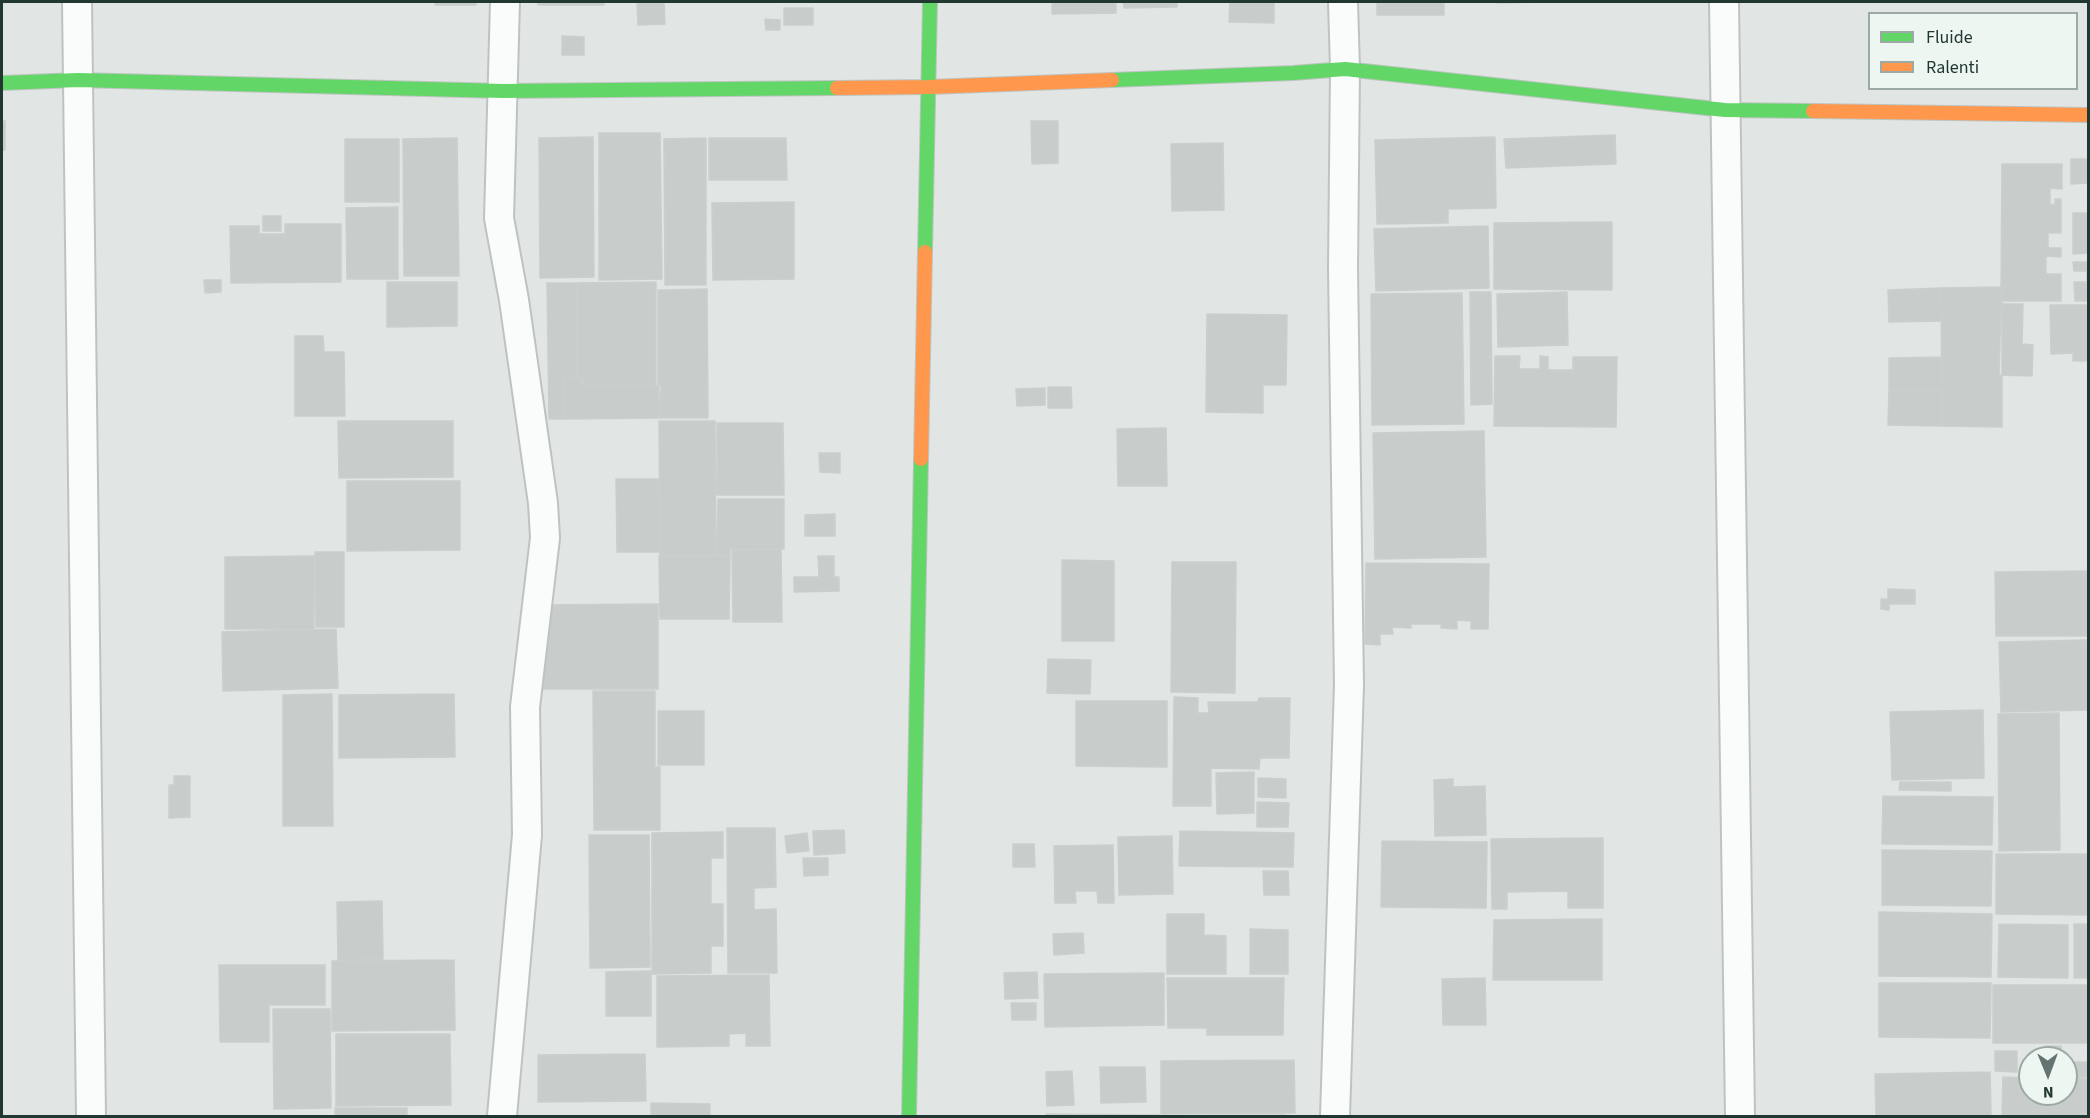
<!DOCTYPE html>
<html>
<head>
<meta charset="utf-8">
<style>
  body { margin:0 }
  #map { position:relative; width:2090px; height:1118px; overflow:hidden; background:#e1e6e4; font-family:"Source Sans 3",sans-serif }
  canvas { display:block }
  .frame { position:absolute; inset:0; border:3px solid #213731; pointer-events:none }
  .legend { position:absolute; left:1868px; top:12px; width:210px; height:78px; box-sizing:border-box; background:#eef6f2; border:2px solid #9caaa5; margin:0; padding:8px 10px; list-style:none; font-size:18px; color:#213731 }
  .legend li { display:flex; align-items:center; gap:12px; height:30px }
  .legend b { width:30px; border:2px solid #9caaa5 }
  .north { position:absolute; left:2018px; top:1046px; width:60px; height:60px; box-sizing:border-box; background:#eef6f2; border:2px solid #9caaa5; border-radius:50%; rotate:179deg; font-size:16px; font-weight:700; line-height:24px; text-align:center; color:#213731 }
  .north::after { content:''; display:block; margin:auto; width:21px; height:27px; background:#647470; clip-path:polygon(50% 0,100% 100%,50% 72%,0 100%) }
</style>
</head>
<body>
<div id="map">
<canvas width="2090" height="1118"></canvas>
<div class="frame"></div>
<ul class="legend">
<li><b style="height:8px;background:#63d668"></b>Fluide</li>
<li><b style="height:8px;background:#ff974d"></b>Ralenti</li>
</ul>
<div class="north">N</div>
</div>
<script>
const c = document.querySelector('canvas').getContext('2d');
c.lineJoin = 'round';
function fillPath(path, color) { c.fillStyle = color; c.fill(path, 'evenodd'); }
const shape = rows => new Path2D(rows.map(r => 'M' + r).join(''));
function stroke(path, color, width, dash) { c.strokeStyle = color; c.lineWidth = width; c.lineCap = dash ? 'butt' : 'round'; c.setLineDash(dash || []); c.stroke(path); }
const building = shape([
  [435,2,476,2,476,5,435,5,435,2],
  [538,2,604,2,604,5,538,5,538,2],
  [609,2,664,2,665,24,638,25,637,2,609,2],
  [1052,2,1116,2,1116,13,1052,14,1052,2],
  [1123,2,1177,2,1177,7,1124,8,1123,2],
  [1230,2,1274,2,1274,23,1229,22,1230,2],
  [1377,2,1444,2,1444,15,1377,15,1377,2],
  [1496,2,1546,2,1497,3,1496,2],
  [784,8,813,8,813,25,784,25,784,8],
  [765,19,780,20,780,30,766,30,765,19],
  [562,36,584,37,584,55,562,55,562,36],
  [2,121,5,121,5,150,2,150,2,121],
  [1031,121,1058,121,1058,163,1032,164,1031,121],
  [599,133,660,133,662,279,599,280,599,133],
  [1615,135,1616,164,1506,168,1504,139,1615,135],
  [593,137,594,277,540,278,539,138,593,137],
  [1495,137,1496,208,1448,209,1448,223,1377,224,1375,140,1495,137],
  [457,138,459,276,404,276,403,139,457,138],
  [706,138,706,285,665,285,664,139,706,138],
  [709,138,786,138,787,180,709,180,709,138],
  [345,139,399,139,399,202,345,202,345,139],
  [1223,143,1224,210,1172,211,1171,144,1223,143],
  [2071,159,2088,159,2088,253,2073,254,2073,213,2088,213,2088,183,2071,184,2071,159],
  [2002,164,2062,164,2062,189,2050,188,2050,204,2055,205,2055,199,2061,199,2061,233,2048,233,2048,248,2061,248,2061,257,2046,256,2046,274,2061,274,2061,301,2001,301,2002,164],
  [794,202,794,279,713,280,712,203,794,202],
  [398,207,398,279,347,279,346,208,398,207],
  [263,216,281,216,281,231,263,231,263,216],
  [1612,222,1612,290,1494,289,1494,223,1612,222],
  [285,224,341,224,341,282,231,283,230,226,259,226,259,234,285,234,285,224],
  [1488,226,1489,288,1376,291,1374,229,1488,226],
  [2073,262,2088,262,2088,301,2075,301,2074,282,2087,282,2087,271,2074,271,2073,262],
  [204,280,221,280,221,292,205,293,204,280],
  [387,282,457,282,457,326,387,327,387,282],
  [656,282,656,385,583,385,583,378,578,378,577,283,656,282],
  [547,283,577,283,577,377,563,378,563,419,549,419,547,283],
  [2002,287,2002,427,1942,426,1941,288,2002,287],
  [1941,288,1942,321,1889,322,1888,290,1941,288],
  [707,289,708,418,660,418,661,385,658,385,658,290,707,289],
  [1470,292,1491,292,1492,404,1471,405,1470,292],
  [1567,292,1568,345,1498,347,1497,294,1567,292],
  [1462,293,1464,424,1372,425,1371,294,1462,293],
  [2001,304,2023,304,2022,344,2033,345,2032,376,1999,375,2001,304],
  [2050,305,2088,305,2088,361,2073,361,2073,353,2051,354,2050,305],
  [1207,314,1287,315,1286,385,1263,385,1263,413,1206,412,1207,314],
  [295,336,323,336,324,352,344,352,345,416,295,416,295,336],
  [1495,356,1520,356,1519,369,1540,369,1540,356,1548,357,1548,370,1573,370,1573,357,1617,357,1616,427,1494,426,1495,356],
  [1942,357,1942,391,1889,391,1889,358,1942,357],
  [564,378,582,378,582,386,659,386,659,418,564,419,564,378],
  [1048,387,1071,387,1072,408,1048,408,1048,387],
  [1045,388,1045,405,1017,406,1016,389,1045,388],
  [1889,391,1942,391,1942,426,1888,425,1889,391],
  [338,421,453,421,453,477,339,478,338,421],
  [659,421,715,421,716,555,660,556,659,421],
  [717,423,783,423,784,495,717,495,717,423],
  [1166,428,1167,486,1118,486,1117,429,1166,428],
  [1484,431,1486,557,1375,559,1373,433,1484,431],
  [819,453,840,453,840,473,820,472,819,453],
  [616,479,658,479,659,552,617,552,616,479],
  [347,481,460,481,460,550,347,551,347,481],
  [718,499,784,499,784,549,730,549,730,555,717,555,718,499],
  [835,514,835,536,805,536,805,515,835,514],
  [781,549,782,622,733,622,732,550,781,549],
  [315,552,344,552,344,627,316,627,315,552],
  [314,556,314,629,225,629,225,557,314,556],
  [659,556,730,556,729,619,660,619,659,556],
  [818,556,834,556,834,577,839,577,839,591,794,592,794,577,819,577,818,556],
  [1062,560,1114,561,1114,641,1062,641,1062,560],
  [1172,562,1236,562,1235,693,1171,692,1172,562],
  [1366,563,1489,564,1488,629,1471,629,1471,621,1457,620,1457,629,1441,628,1441,624,1411,624,1411,628,1392,627,1393,634,1380,634,1380,645,1365,644,1366,563],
  [2088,571,2088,636,1996,636,1995,572,2088,571],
  [1888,589,1915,590,1915,604,1889,604,1889,610,1881,609,1881,599,1888,599,1888,589],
  [658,604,658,689,541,689,540,605,658,604],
  [336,629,338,688,223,691,222,632,336,629],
  [2088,640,2088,710,2001,712,1999,642,2088,640],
  [1048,659,1091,660,1090,694,1047,693,1048,659],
  [593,691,655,691,655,767,660,767,660,830,594,830,593,691],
  [332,694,333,826,283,826,283,695,332,694],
  [454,694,455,757,339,758,339,695,454,694],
  [1174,697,1198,698,1198,713,1209,713,1208,702,1258,702,1259,698,1290,698,1289,758,1260,758,1259,769,1211,768,1211,806,1173,806,1174,697],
  [1076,701,1167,701,1167,767,1076,766,1076,701],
  [1983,710,1984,778,1892,780,1890,712,1983,710],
  [658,711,704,711,704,765,658,765,658,711],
  [2059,713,2060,850,1999,851,1998,714,2059,713],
  [1254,772,1254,813,1217,814,1216,773,1254,772],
  [174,776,190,776,190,817,169,818,169,785,174,785,174,776],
  [1258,778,1286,779,1286,798,1258,797,1258,778],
  [1453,779,1453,787,1485,786,1486,835,1435,836,1434,780,1453,779],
  [1900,782,1951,782,1951,791,1899,790,1900,782],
  [1883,796,1993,797,1992,845,1882,844,1883,796],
  [1257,802,1289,803,1288,827,1257,827,1257,802],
  [727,828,775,828,776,887,754,888,754,910,776,909,777,973,728,973,727,828],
  [844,830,845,853,814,855,813,831,844,830],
  [1180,831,1294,833,1293,867,1179,866,1180,831],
  [723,832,723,858,711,858,711,904,723,904,723,946,711,946,711,973,652,974,652,833,723,832],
  [807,833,809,851,787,853,785,836,807,833],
  [589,835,649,835,650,967,590,968,589,835],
  [1172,836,1173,894,1119,895,1118,837,1172,836],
  [1603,838,1603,908,1568,908,1568,891,1507,892,1507,909,1492,909,1491,839,1603,838],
  [1382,841,1487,842,1486,908,1381,907,1382,841],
  [1013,844,1034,844,1035,867,1013,867,1013,844],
  [1113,845,1114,903,1098,903,1097,891,1075,891,1076,903,1055,903,1054,846,1113,845],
  [1882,850,1992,851,1991,906,1882,905,1882,850],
  [1996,854,2088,854,2088,915,1996,914,1996,854],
  [803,858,828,858,828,875,804,876,803,858],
  [1263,871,1288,871,1289,895,1264,895,1263,871],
  [382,901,383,959,338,960,337,902,382,901],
  [1879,912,1992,914,1991,977,1879,976,1879,912],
  [1167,914,1204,914,1204,935,1226,936,1226,974,1167,974,1167,914],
  [1602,919,1602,980,1493,980,1494,920,1602,919],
  [1999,924,2068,925,2068,978,1998,977,1999,924],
  [2074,924,2088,924,2088,978,2074,978,2074,924],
  [1250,929,1288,930,1288,974,1250,974,1250,929],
  [1083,933,1084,953,1054,955,1053,934,1083,933],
  [454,960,455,1030,332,1031,332,961,454,960],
  [219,965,325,965,325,1005,269,1005,269,1042,220,1042,219,965],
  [651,971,651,1016,606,1016,606,972,651,971],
  [1037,972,1038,998,1005,999,1004,973,1037,972],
  [1164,973,1164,1025,1045,1027,1044,974,1164,973],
  [769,975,770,1046,746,1046,746,1033,729,1034,729,1046,657,1047,657,976,769,975],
  [1167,978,1284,978,1283,1035,1207,1035,1207,1028,1168,1028,1167,978],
  [1485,978,1486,1025,1443,1025,1442,979,1485,978],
  [1879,983,1991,983,1990,1038,1879,1037,1879,983],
  [1993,985,2088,985,2088,1043,1993,1043,1993,985],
  [1011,1003,1036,1003,1036,1020,1012,1020,1011,1003],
  [273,1009,330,1009,331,1108,274,1109,273,1009],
  [336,1034,450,1034,451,1105,336,1106,336,1034],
  [2046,1046,2061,1046,2061,1058,2046,1058,2046,1046],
  [1995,1051,2017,1051,2017,1072,1995,1071,1995,1051],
  [645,1054,646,1101,538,1102,538,1055,645,1054],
  [1294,1060,1295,1113,1161,1114,1161,1061,1294,1060],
  [2023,1060,2030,1060,2030,1071,2023,1071,2023,1060],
  [2070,1062,2088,1062,2088,1077,2069,1077,2070,1062],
  [1100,1067,1145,1067,1146,1102,1101,1103,1100,1067],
  [1072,1071,1074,1105,1047,1106,1046,1072,1072,1071],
  [1990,1072,1991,1116,1876,1116,1875,1074,1990,1072],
  [2003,1077,2030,1078,2030,1094,2066,1094,2066,1078,2088,1079,2088,1116,2002,1115,2003,1077],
  [651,1103,710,1104,710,1116,651,1116,651,1103],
  [335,1108,407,1108,407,1116,335,1116,335,1108],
  [1046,1114,1159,1115,1159,1116,1046,1116,1046,1114],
  [1285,1115,1285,1116,1177,1116,1285,1115]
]);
fillPath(building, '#c8cdcb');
stroke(building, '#cacfcd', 1.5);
const street = shape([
  [77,2,91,1116],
  [1724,2,1740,1116],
  [502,1116,527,835,525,707,545,538,543,503,514,300,499,218,505,2],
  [1335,1116,1349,685,1343,268,1345,69,1343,2]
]);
const fast = shape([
  [1112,80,1293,73,1345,69,1725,110,1813,111],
  [2,83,78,80,503,91,837,88],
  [925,252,930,2],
  [909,1116,921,459]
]);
const slow = shape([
  [837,88,929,87,1112,80],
  [1813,111,2088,115],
  [921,459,925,252]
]);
stroke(street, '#bec3c1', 32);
stroke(fast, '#bec4c1', 16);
stroke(slow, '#bec4c1', 16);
stroke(street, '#fafbfb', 28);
stroke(fast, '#63d668', 14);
stroke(slow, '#ff974d', 14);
</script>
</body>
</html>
